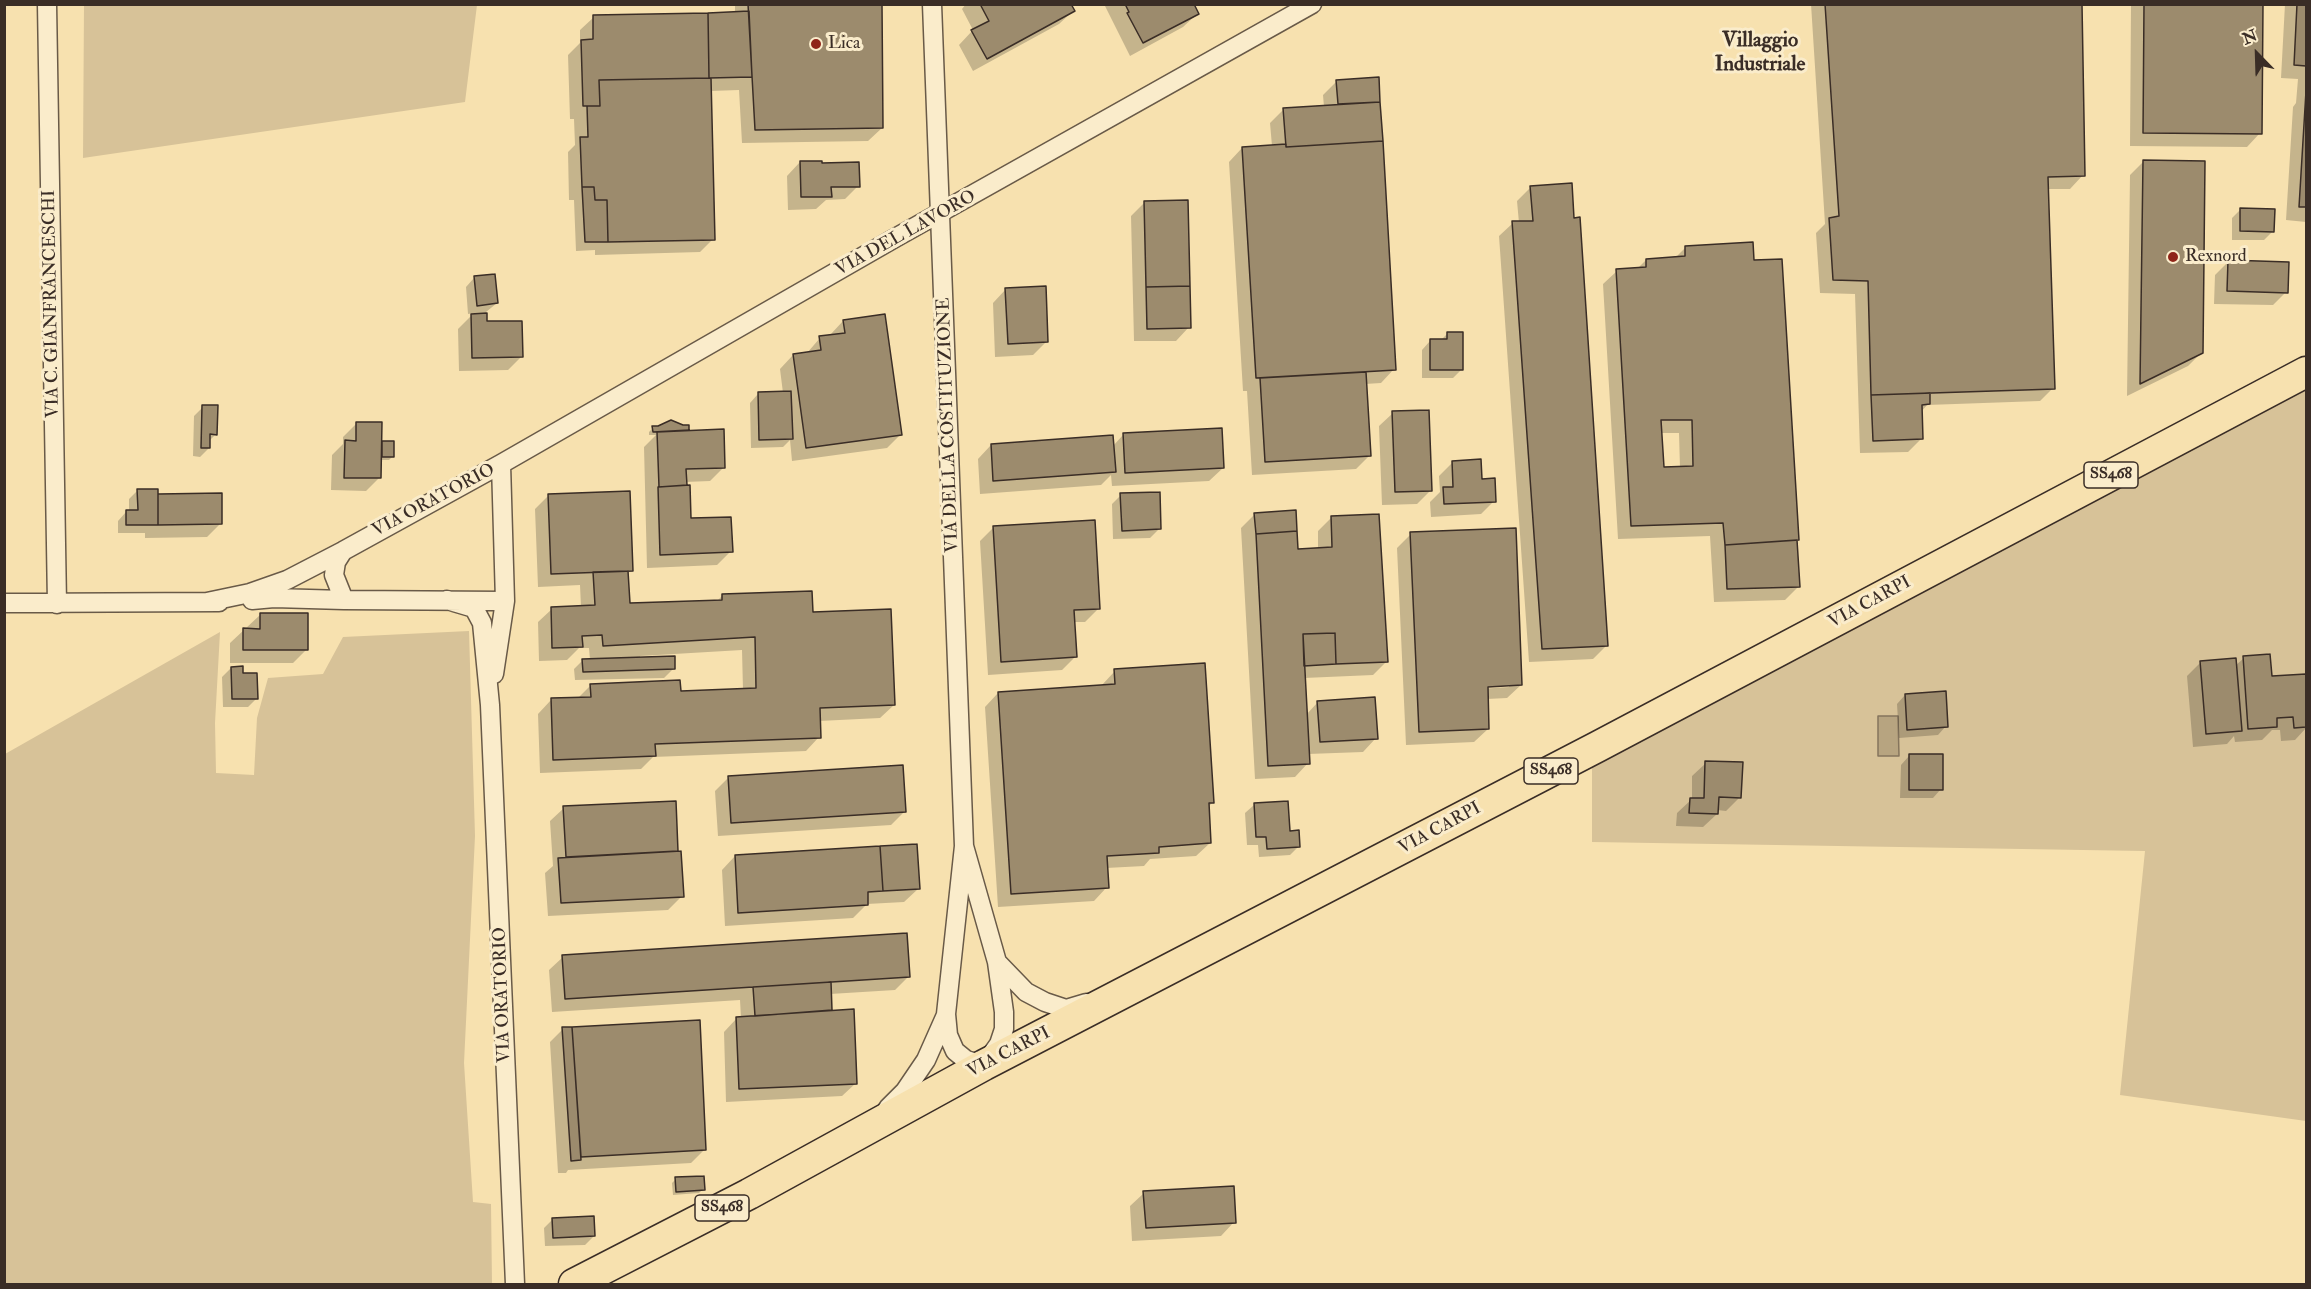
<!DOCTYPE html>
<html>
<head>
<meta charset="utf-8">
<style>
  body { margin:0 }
  #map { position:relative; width:2311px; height:1289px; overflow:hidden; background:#f7e1af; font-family:"IM FELL Double Pica",serif }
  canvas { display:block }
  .frame { position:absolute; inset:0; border:6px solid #3a2d26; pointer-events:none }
  .north { position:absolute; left:2227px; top:24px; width:60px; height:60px; -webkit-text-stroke:4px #faeccb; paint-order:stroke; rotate:337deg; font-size:16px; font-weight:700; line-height:24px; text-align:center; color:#3a2d26 }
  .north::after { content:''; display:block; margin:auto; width:21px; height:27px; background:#3a2d26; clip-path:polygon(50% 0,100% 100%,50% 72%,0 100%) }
</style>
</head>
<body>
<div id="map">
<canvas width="2311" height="1289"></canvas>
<div class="frame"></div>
<div class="north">N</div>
</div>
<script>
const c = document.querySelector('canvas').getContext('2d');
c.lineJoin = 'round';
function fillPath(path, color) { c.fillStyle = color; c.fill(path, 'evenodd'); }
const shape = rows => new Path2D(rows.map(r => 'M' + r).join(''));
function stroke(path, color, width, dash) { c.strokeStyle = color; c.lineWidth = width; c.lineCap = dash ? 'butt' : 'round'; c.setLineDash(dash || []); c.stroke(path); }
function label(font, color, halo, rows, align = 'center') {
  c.font = font + ' "IM FELL Double Pica",serif'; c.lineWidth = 6; c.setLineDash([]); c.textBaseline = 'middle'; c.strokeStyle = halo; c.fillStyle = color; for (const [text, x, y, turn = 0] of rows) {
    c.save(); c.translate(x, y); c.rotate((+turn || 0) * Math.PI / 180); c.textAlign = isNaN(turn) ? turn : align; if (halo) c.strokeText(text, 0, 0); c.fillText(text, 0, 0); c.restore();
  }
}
fillPath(shape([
  [84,5,477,5,465,102,83,158],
  [2306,379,2306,1121,2120,1095,2145,851,1592,842,1592,761],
  [469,631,475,836,464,1063,473,1202,491,1204,492,1284,5,1284,5,754,220,632,215,723,216,773,254,775,257,718,268,678,323,674,343,637]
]), '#d7c298');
const water = shape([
  [1878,716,1898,716,1899,756,1878,756,1878,716]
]);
fillPath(water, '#b7a480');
stroke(water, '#85745c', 1.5);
fillPath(shape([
  [735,4,880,4,882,128,868,141,742,143,739,90,710,91,713,239,700,252,595,255,595,250,576,251,574,200,569,200,568,152,575,145,574,119,570,119,568,55,580,43,580,30,594,17,735,13],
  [966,4,1070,4,1073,11,1059,24,973,71,959,45,973,30,962,9],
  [1104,4,1192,4,1197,14,1183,27,1130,56],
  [1811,4,2080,4,2083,175,2070,189,2047,189,2053,388,2040,401,1927,405,1921,412,1922,438,1908,452,1860,453,1855,294,1820,293,1816,233,1825,224],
  [2131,4,2261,4,2260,133,2247,147,2130,146],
  [2285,4,2306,4,2306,222,2286,220,2293,107,2296,103,2298,79,2281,78],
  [1377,79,1394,369,1381,383,1365,384,1370,455,1356,469,1252,475,1247,391,1243,391,1229,162,1242,148,1272,146,1270,123,1284,109,1324,107,1323,95,1337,81],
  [800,162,821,165,858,186,845,199,826,200,816,209,788,210,787,176],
  [2143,162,2202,352,2188,366,2127,396,2130,175],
  [1531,187,1606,646,1593,659,1529,662,1499,236,1513,223,1519,223,1517,201],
  [1144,203,1189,327,1176,341,1134,341,1131,216],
  [2241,209,2273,231,2264,240,2232,240,2232,218],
  [1685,248,1798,540,1796,541,1799,586,1785,600,1714,602,1710,536,1618,539,1603,284,1617,271,1637,269,1646,260,1675,258],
  [1660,433,1679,433,1680,468,1662,468],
  [2228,262,2286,292,2273,305,2214,304,2215,275],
  [474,278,497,303,486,312,486,323,521,357,508,370,459,371,458,329,474,313,468,314,466,287],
  [1006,289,1047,341,1033,355,995,357,993,303],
  [843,321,900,435,887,448,792,461,790,440,783,447,751,448,750,403,758,394,783,393,780,369,793,355,807,353,820,338,830,335],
  [1447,334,1462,369,1453,378,1422,378,1422,350,1430,341,1440,341],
  [203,407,216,434,209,441,209,448,200,457,193,456,194,416],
  [1393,413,1431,490,1417,504,1382,505,1379,426],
  [357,423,380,445,382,443,393,456,389,460,380,460,379,478,366,491,331,490,332,455,343,444,343,437],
  [653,428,688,430,685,432,724,467,710,481,685,482,690,520,731,551,717,565,647,568,644,447,656,435,649,435,649,432],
  [1123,435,1223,468,1209,481,1112,486,1111,475,1101,485,980,494,978,459,991,445,1113,446],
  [1453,462,1494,501,1481,514,1431,517,1430,502,1440,492,1439,476],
  [138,490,157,498,220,524,207,537,145,538,145,533,118,533,118,521,126,512,129,512,129,499],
  [549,495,631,570,627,574,628,605,716,602,722,596,811,613,894,705,880,718,819,721,819,737,806,751,653,757,641,769,540,773,538,714,551,700,577,699,591,685,679,692,743,690,742,650,640,656,640,658,673,669,664,678,575,680,574,669,583,660,590,660,589,648,579,648,567,660,539,661,538,622,552,609,581,607,580,585,538,587,535,509],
  [1121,495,1159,529,1150,538,1113,539,1112,504],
  [1255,514,1296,550,1318,549,1318,531,1331,518,1387,661,1373,675,1304,678,1306,715,1318,702,1376,738,1363,752,1308,754,1308,763,1295,777,1255,779,1241,528],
  [994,527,1099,608,1085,622,1074,622,1075,657,1062,670,988,675,980,541],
  [1411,534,1521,685,1507,698,1487,699,1488,729,1474,742,1406,745,1397,548],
  [1509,684,1509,687,1480,689,1480,686],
  [260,615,307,649,293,663,230,663,230,643],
  [2244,658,2270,677,2305,675,2306,728,2295,740,2281,741,2280,730,2272,730,2262,740,2235,742,2234,736,2227,744,2193,747,2187,676,2201,662,2235,666],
  [231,668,241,675,257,698,248,707,223,707,222,677],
  [1115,671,1213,802,1207,808,1210,843,1196,856,1150,859,1144,866,1106,868,1107,887,1094,901,998,907,985,707,998,693,1101,686],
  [1905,695,1946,726,1938,735,1899,738,1897,704],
  [1909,756,1941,789,1933,798,1900,798,1901,765],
  [1706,763,1740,797,1726,811,1717,810,1717,814,1703,827,1676,826,1677,813,1692,799,1692,776],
  [728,778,905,811,891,825,718,836,715,791],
  [674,802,677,853,682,896,668,910,548,916,545,873,553,866,550,821,564,808],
  [1254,805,1289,832,1299,846,1290,855,1259,857,1258,845,1247,845,1245,813],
  [735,856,918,889,904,902,867,904,853,918,725,926,722,870],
  [563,957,909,976,895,990,830,994,831,1012,856,1083,842,1096,726,1102,724,1032,737,1018,741,1018,740,1000,552,1012,549,970],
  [698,1022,705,1149,691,1163,568,1170,566,1173,558,1173,550,1042,563,1029],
  [676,1179,703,1189,699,1193,673,1195,672,1183],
  [1144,1193,1234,1222,1221,1236,1132,1241,1130,1206],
  [553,1219,594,1236,585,1245,545,1246,544,1228]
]), '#0003');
const building = shape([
  [748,4,882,4,883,128,755,130,748,4],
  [980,4,1071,4,1075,11,987,59,971,30,989,21,980,4],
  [1125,4,1194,4,1199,14,1143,43,1127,13,1129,12,1125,4],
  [1825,4,2082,4,2085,176,2048,177,2055,389,1871,395,1868,281,1833,280,1829,218,1839,216,1825,4],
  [2144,4,2263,4,2262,134,2143,133,2144,4],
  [2297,4,2306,4,2306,66,2294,65,2297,4],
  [749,11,752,77,709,78,708,13,749,11],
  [708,13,709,78,599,80,600,106,583,106,581,40,593,39,593,15,708,13],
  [1379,77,1380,102,1338,104,1336,80,1379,77],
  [711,78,715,240,608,242,607,200,595,200,594,187,582,187,580,137,588,137,587,106,600,106,599,80,711,78],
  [2306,91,2306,207,2299,207,2306,91],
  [1380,102,1383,141,1286,147,1283,108,1380,102],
  [1383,141,1396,370,1256,378,1242,147,1286,144,1286,147,1383,141],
  [2143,160,2205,161,2203,353,2140,384,2143,160],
  [800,161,822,161,822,163,859,162,860,187,831,187,832,197,801,197,800,161],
  [1572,183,1574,218,1580,217,1608,646,1542,649,1512,221,1533,221,1530,186,1572,183],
  [582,187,594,187,595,200,607,200,608,242,585,242,582,187],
  [1188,200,1190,286,1146,287,1144,201,1188,200],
  [2240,208,2275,209,2274,232,2240,231,2240,208],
  [1753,242,1754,260,1782,259,1799,540,1725,545,1723,523,1631,526,1616,269,1646,267,1646,259,1685,256,1685,246,1753,242],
  [1661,420,1692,420,1693,466,1664,467,1661,420],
  [2228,260,2289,262,2288,293,2227,291,2228,260],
  [495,274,498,303,477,306,474,276,495,274],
  [1046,286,1048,342,1008,344,1005,288,1046,286],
  [1190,286,1191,328,1147,329,1146,287,1190,286],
  [487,313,487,321,522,321,523,357,472,358,471,314,487,313],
  [885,314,902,435,806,448,793,354,821,350,819,336,845,333,843,320,885,314],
  [1447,332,1463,332,1463,370,1430,370,1430,339,1447,339,1447,332],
  [1366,372,1371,456,1265,462,1260,378,1366,372],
  [791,391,793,439,759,440,758,392,791,391],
  [1930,393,1930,404,1922,405,1923,439,1873,441,1871,395,1930,393],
  [202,405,218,405,217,435,210,434,210,448,201,448,202,405],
  [1429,410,1432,491,1395,492,1392,411,1429,410],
  [671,420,683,425,689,425,689,430,653,432,652,426,658,426,671,420],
  [356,422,382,422,381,478,344,478,345,440,356,441,356,422],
  [1222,428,1224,468,1125,473,1123,433,1222,428],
  [724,429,725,468,686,469,687,485,659,487,657,432,724,429],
  [1113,435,1116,472,993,481,991,444,1113,435],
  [382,441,394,441,394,457,382,457,382,441],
  [1481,459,1482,479,1495,478,1496,502,1444,504,1443,487,1453,487,1452,461,1481,459],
  [690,485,691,518,731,517,733,552,660,555,658,487,690,485],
  [137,489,158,489,158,525,126,525,126,510,138,510,137,489],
  [630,491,633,571,551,574,548,494,630,491],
  [1160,492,1161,529,1122,531,1120,493,1160,492],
  [222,493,222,524,158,525,158,494,222,493],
  [1296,510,1297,531,1256,534,1254,513,1296,510],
  [1379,514,1388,662,1336,664,1335,633,1303,634,1310,764,1268,766,1256,534,1297,531,1298,549,1332,547,1331,516,1379,514],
  [1095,520,1100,609,1074,610,1077,657,1001,662,993,526,1095,520],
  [1516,528,1522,685,1488,687,1489,729,1419,732,1410,532,1516,528],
  [1797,540,1800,587,1727,589,1725,545,1797,540],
  [628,571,630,603,722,600,722,594,812,591,813,612,891,609,895,705,820,708,821,738,655,744,656,756,553,760,551,698,591,697,590,684,680,680,681,691,756,688,755,637,603,646,602,635,582,636,583,647,552,648,551,607,595,605,593,572,628,571],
  [260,613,308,613,308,650,243,650,243,628,260,629,260,613],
  [1335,633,1336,664,1304,666,1303,634,1335,633],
  [2270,654,2272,676,2306,674,2306,727,2294,728,2293,717,2277,718,2277,727,2248,729,2243,656,2270,654],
  [675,656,675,669,583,672,582,659,675,656],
  [2236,658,2242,731,2206,734,2200,661,2236,658],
  [1205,663,1214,803,1209,803,1211,843,1159,847,1159,853,1107,856,1109,888,1011,894,998,692,1115,684,1114,669,1205,663],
  [243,666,243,673,257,673,258,699,232,699,231,667,243,666],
  [1946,691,1948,727,1907,730,1905,694,1946,691],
  [1375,697,1378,739,1320,742,1317,701,1375,697],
  [1909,754,1943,754,1943,790,1909,790,1909,754],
  [1705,761,1743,762,1741,798,1719,797,1718,814,1689,813,1690,798,1704,798,1705,761],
  [903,765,906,812,731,823,728,776,903,765],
  [676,801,678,851,566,857,563,806,676,801],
  [1288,801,1290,831,1299,830,1300,847,1267,849,1266,837,1256,837,1254,803,1288,801],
  [917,844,920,889,883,891,880,846,917,844],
  [880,846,883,891,868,892,868,905,738,913,735,855,880,846],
  [681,851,684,897,561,903,558,858,681,851],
  [907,933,910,977,565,999,562,955,907,933],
  [831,982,832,1010,755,1016,753,987,831,982],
  [854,1009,857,1084,739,1089,736,1017,854,1009],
  [700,1020,706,1150,581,1157,572,1027,700,1020],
  [562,1027,572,1027,581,1160,571,1161,562,1027],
  [704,1176,705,1190,676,1192,675,1177,704,1176],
  [1234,1186,1236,1223,1146,1228,1143,1191,1234,1186],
  [594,1216,595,1236,553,1238,552,1218,594,1216]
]);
fillPath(building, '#9c8b6d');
stroke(building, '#3a2d26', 1.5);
const street = shape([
  [47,4,57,604],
  [932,4,964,846,946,1014,948,1035,955,1051,966,1060,984,1065,999,1044,1004,1029,1004,1012,997,962,964,846],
  [343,551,336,562,334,575,344,600,505,601],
  [252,600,274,598,344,600],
  [447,600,474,608,482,623,490,705,515,1284],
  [207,602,250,593,287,580,343,551,501,464,895,238,1312,4],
  [4,603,219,602],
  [494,674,505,601,501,464],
  [997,962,1026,992,1045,1002,1066,1009,1086,1003],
  [888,1108,905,1091,926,1060,946,1015]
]);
const primary = shape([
  [574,1284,749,1194,984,1065,1597,747,2306,372]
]);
stroke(street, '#695a48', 21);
stroke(primary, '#3a2d26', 33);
stroke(street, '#faeccb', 18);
stroke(primary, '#f7e1af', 30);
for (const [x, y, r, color] of [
  [816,44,6,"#8f2418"],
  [2173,257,6,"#8f2418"]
]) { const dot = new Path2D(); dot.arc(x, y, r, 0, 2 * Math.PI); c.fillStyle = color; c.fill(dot); stroke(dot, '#faeccb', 2); }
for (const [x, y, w] of [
  [2111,475,54],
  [1551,771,54],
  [722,1208,54]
]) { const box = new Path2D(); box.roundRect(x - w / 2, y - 13, w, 26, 4.5); c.fillStyle = '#faeccb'; c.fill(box); stroke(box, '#3a2d26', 1.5); }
label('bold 16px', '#3a2d26', null, [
  ["SS468",2111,475],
  ["SS468",1551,771],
  ["SS468",722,1208]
]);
label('18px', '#3a2d26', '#faeccb', [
  ["Lica",828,44],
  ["Rexnord",2185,257]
], 'left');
label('18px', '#3a2d26', '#faeccb', [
  ["VIA DEL LAVORO",906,234,-29],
  ["VIA C. GIANFRANCESCHI",52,304,-91],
  ["VIA DELLA COSTITUZIONE",949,425,-92],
  ["VIA ORATORIO",434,501,-28],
  ["VIA CARPI",1870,603,-28],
  ["VIA CARPI",1440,829,-28],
  ["VIA ORATORIO",503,995,-92],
  ["VIA CARPI",1009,1053,-27]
]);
label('bold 21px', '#3a2d26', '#faeccb', [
  ["Villaggio",1760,41],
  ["Industriale",1760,65]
]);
</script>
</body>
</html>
